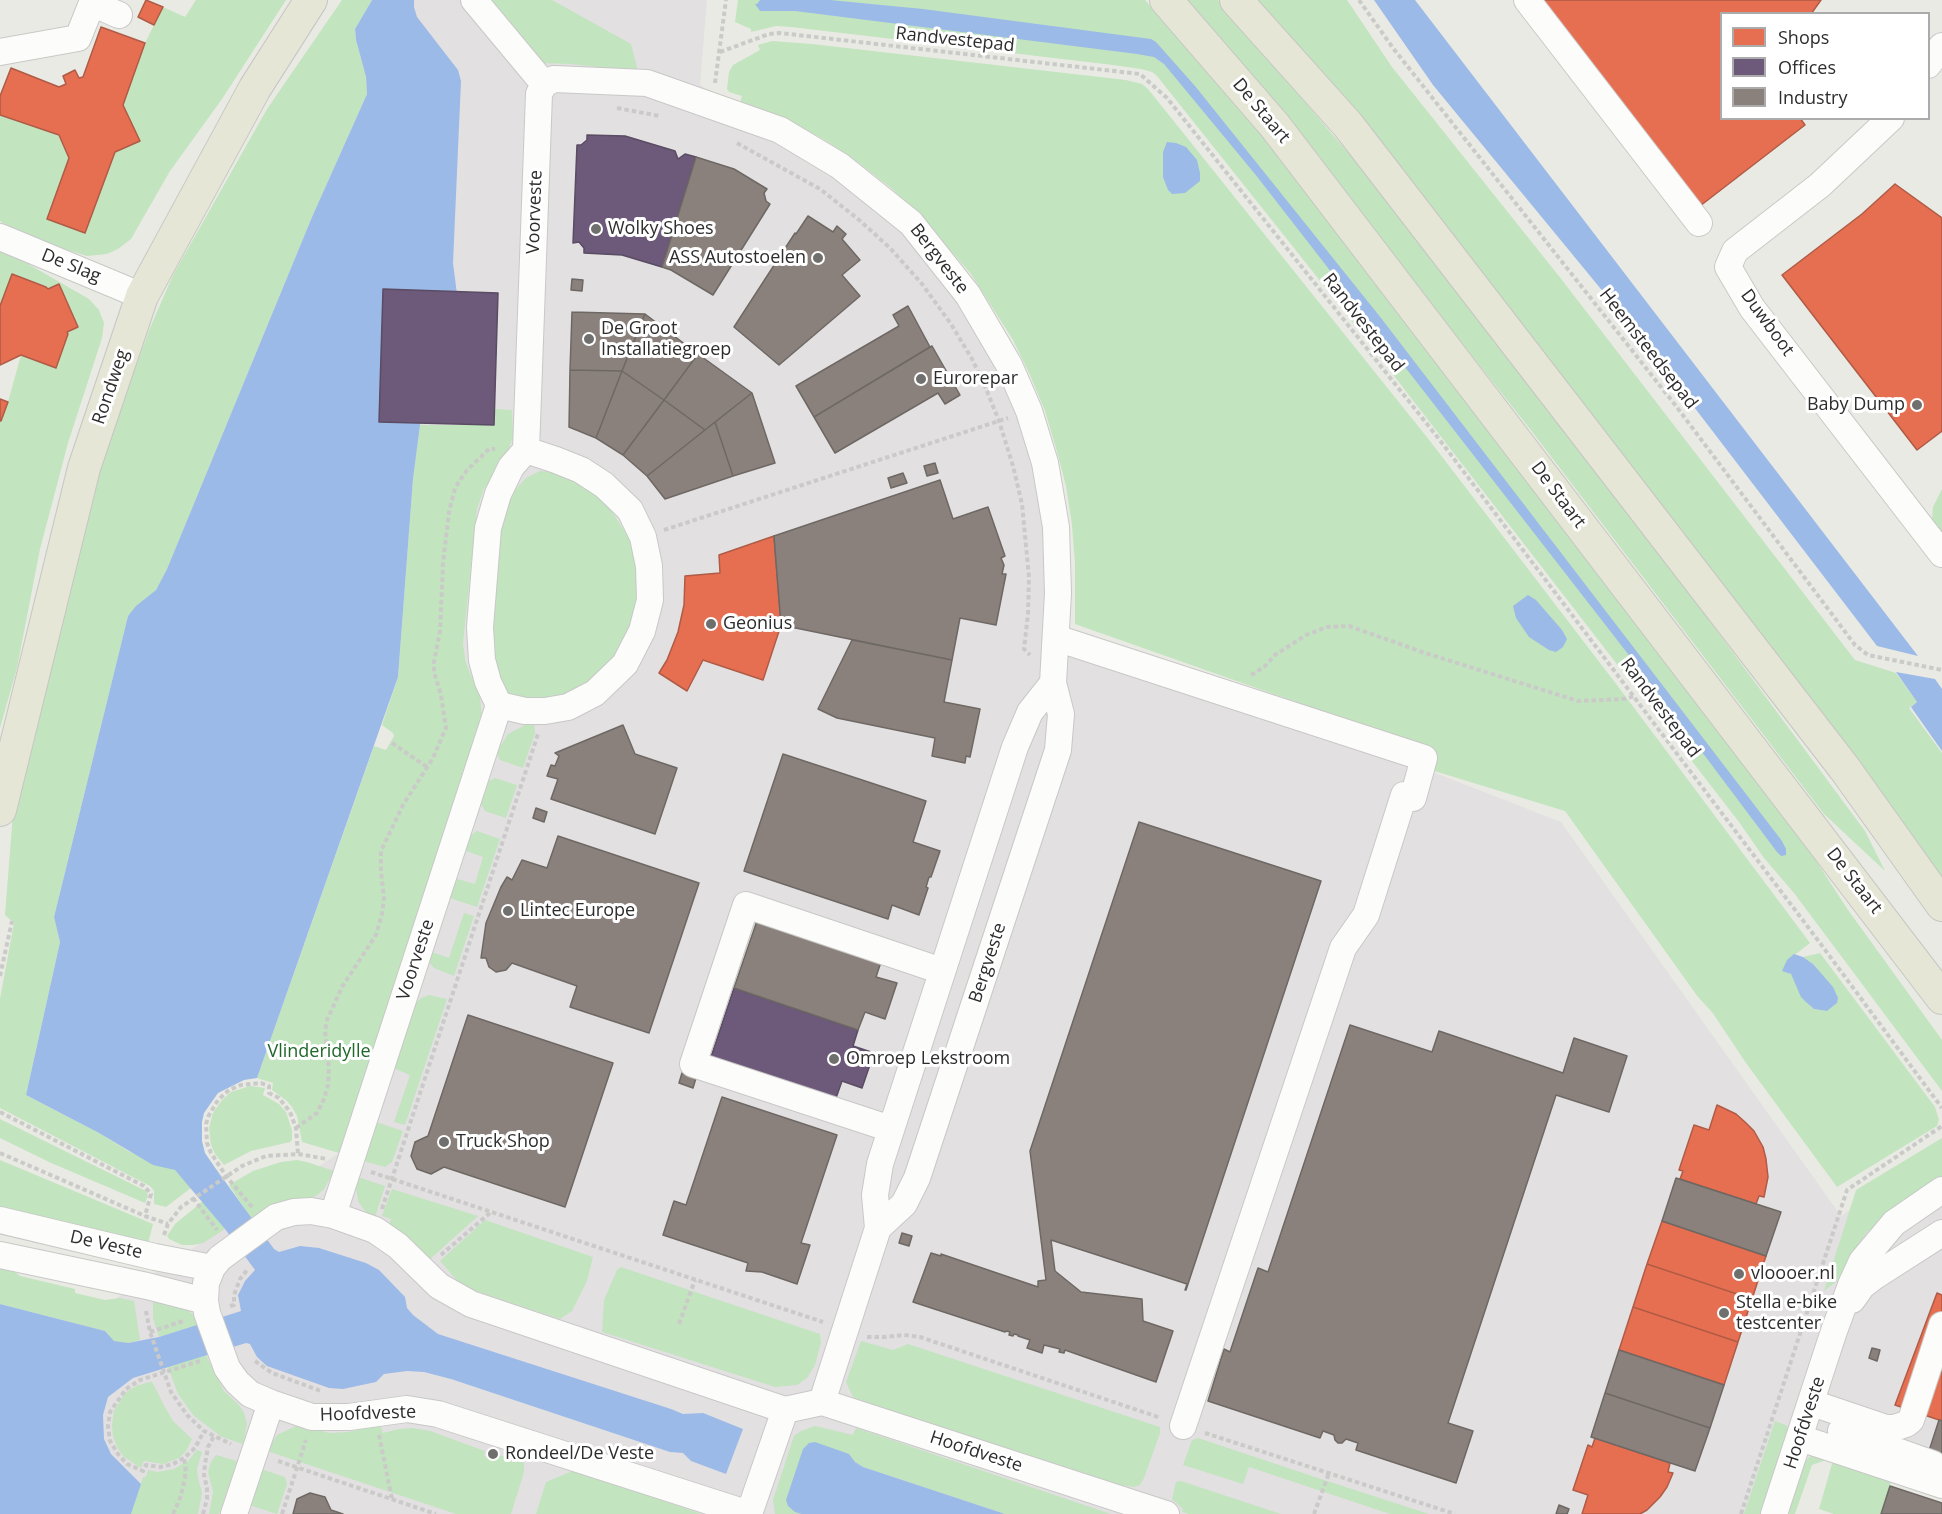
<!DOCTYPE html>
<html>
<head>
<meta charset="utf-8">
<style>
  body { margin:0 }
  #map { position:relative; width:1942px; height:1514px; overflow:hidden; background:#eaeae4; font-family:"Open Sans",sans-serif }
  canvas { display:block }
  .legend { position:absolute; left:1720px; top:12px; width:210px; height:108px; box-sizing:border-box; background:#fff; border:2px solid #ababab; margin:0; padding:8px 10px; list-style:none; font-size:18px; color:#2d2d2d }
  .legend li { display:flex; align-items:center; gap:12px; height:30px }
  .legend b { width:30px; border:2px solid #ababab }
</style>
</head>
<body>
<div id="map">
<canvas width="1942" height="1514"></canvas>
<ul class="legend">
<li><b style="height:16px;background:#e76f51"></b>Shops</li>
<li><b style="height:16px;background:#6d597a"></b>Offices</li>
<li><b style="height:16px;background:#8a817c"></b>Industry</li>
</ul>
</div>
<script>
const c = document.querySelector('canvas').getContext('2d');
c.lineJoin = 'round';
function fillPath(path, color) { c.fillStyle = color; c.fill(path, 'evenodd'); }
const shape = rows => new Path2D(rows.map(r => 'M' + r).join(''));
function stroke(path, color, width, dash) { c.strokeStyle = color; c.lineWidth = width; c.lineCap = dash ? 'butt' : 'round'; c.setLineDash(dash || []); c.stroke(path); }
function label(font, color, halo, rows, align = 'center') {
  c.font = font + ' "Open Sans",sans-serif'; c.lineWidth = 6; c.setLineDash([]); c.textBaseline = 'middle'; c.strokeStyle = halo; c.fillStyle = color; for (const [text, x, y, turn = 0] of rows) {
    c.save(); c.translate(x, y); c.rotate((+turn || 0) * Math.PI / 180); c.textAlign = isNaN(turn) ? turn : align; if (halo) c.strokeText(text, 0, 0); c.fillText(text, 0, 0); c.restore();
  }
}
fillPath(shape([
  [403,0,707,0,700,85,831,157,986,305,1065,513,1069,630,1561,822,1841,1216,1942,1147,1942,1494,1812,1451,1791,1514,0,1514,23,1359,339,1153,457,797,480,697,466,663,463,644,477,509,484,489,503,464,350,484]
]), '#e3e0e2');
fillPath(shape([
  [196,0,286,0,222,99,170,171,131,239,118,249,107,254,87,256,29,238,13,231,0,221,0,115,59,135,69,158,47,219,85,233,115,152,140,141,123,105,145,43,163,7,185,17],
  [342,0,372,0,355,29,356,40,366,77,367,94,312,217,167,569,156,590,128,616,54,917,60,942,26,1095,99,1133,130,1152,175,1170,191,1188,166,1207,154,1204,154,1191,150,1186,0,1108,0,999,14,923,5,915,15,788,56,612,118,414,150,328,173,275,267,109],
  [486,0,552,0,631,44,638,71,570,64,541,63],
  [738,0,1145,0,1268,141,1807,847,1848,910,1942,1040,1942,1091,1794,893,1764,858,1739,822,1333,297,1157,76,1152,72,1141,69,1113,65,791,27,776,26,751,32,751,29,735,22],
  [1183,0,1218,0,1378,188,1597,469,1865,831,1885,871,1824,814,1530,429,1283,117],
  [1252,0,1347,0,1392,67,1562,280,1855,660,1896,673,1917,702,1909,708,1942,753,1942,894],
  [772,41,812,44,1126,80,1142,84,1148,89,1430,441,1620,689,1810,943,1788,960,1783,970,1791,974,1807,1003,1814,1009,1827,1011,1837,1003,1813,964,1803,957,1820,953,1935,1107,1939,1120,1937,1126,1837,1187,1746,1063,1712,1012,1698,997,1565,811,1431,770,1384,733,1075,624,1075,564,1072,525,1066,486,1056,448,1045,411,1030,375,1013,340,971,274,920,215,891,188,860,164,828,142,794,123,740,103,742,96,729,92,727,89,729,72,733,65,760,50,758,45],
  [0,251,16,257,89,299,99,310,104,323,102,338,68,443,40,549,17,668,0,728,0,421,8,402,21,355,56,368,68,334,67,332,78,327,59,284,48,289,46,286,12,274,0,306],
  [494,409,512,410,513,437,503,464,484,489,477,509,463,644,466,663,480,697,482,717,457,797,339,1153,302,1142,297,1116,292,1107,287,1101,272,1090,273,1083,257,1078,374,746,386,750,394,736,393,733,382,725,398,677,413,479,420,425,494,425],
  [540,471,554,472,574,480,590,490,609,507,627,535,636,558,638,572,638,595,635,614,628,634,611,662,581,687,568,694,547,700,511,697,503,685,491,649,501,516,506,502,513,492,526,478],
  [1942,489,1942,542,1934,532,1932,519,1933,507],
  [534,723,535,733,523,768,500,760,497,754,500,747,508,734,525,725],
  [495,778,517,785,506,818,485,811,481,804,489,781],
  [477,831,500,839,477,907,450,898,457,879,475,884,483,857,466,851,470,836],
  [464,913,474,916,454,976,434,968,429,962,432,952,449,958],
  [429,995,447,999,405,1125,394,1122,410,1075,393,1068,415,1004,421,998],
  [250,1086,265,1088,263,1095,279,1104,286,1112,292,1130,292,1140,290,1142,251,1151,224,1165,215,1154,211,1145,209,1128,213,1113,222,1100,231,1092],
  [0,1119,146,1191,148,1196,145,1203,49,1162,0,1138],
  [376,1122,403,1131,392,1162,385,1167,363,1161],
  [1942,1138,1942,1176,1867,1232,1854,1250,1837,1281,1824,1291,1856,1190],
  [0,1160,153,1224,148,1244,0,1207],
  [297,1160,307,1162,334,1171,324,1189,316,1196,307,1199,273,1205,251,1218,229,1185,253,1171,281,1162],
  [358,1177,385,1186,374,1220,368,1215,358,1201,356,1188],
  [392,1189,478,1216,429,1260,409,1238,389,1225,391,1219,382,1216],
  [203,1201,225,1229,203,1243,193,1245,182,1245,169,1239,167,1236,175,1224],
  [485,1220,593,1257,587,1281,572,1311,560,1319,464,1287,454,1277,440,1261],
  [0,1260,20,1276,75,1289,75,1293,105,1300,120,1298,134,1301,140,1340,128,1343,120,1343,114,1341,105,1331,0,1304],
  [621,1267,820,1334,821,1342,815,1365,807,1378,797,1385,775,1387,602,1332,604,1300,617,1270],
  [153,1298,185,1307,194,1316,197,1325,159,1337,153,1318],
  [861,1341,893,1350,908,1344,1160,1427,1160,1433,1144,1478,1140,1485,1134,1487,1121,1485,862,1402,853,1397,846,1382],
  [206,1355,224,1391,239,1405,244,1413,247,1424,243,1444,222,1437,194,1416,178,1394,168,1367],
  [150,1382,152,1382,166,1409,173,1421,192,1439,186,1451,179,1458,163,1464,144,1461,141,1468,124,1457,117,1447,113,1436,112,1425,114,1411,125,1393,136,1386],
  [1775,1421,1786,1425,1789,1431,1761,1514,1744,1514],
  [380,1425,383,1433,399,1429,413,1428,430,1431,485,1451,484,1456,496,1460,499,1455,512,1459,513,1455,519,1458,524,1463,524,1472,511,1514,456,1514,267,1451,277,1435,296,1426,304,1426,329,1433,348,1432],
  [815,1426,853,1435,856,1428,1111,1514,1005,1514,863,1467,855,1462,849,1454,795,1512,801,1514,775,1514,773,1500,794,1436,801,1431],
  [1198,1438,1321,1479,1429,1514,1390,1514,1249,1467,1243,1484,1183,1465,1192,1440],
  [197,1450,202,1452,197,1469,198,1478,202,1493,198,1514,131,1514,143,1477,146,1477,148,1470,157,1472,174,1469,188,1461],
  [1815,1451,1818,1451,1891,1477,1890,1486,1881,1514,1834,1514,1819,1509,1834,1457,1812,1465,1795,1514,1787,1514,1805,1462],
  [216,1455,237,1461,219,1514,209,1514,213,1492,208,1472,211,1462],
  [261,1469,285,1477,287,1484,277,1514,249,1505],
  [575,1470,701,1514,536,1514,546,1482],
  [1181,1481,1281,1514,1189,1514,1182,1512,1183,1509,1172,1499,1176,1482]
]), '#c2e4bf');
fillPath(shape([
  [372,0,414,0,414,7,417,17,458,70,461,81,453,263,458,302,422,392,420,425,413,479,398,677,257,1078,244,1080,218,1093,204,1113,202,1122,202,1141,205,1153,216,1169,274,1249,279,1252,300,1246,319,1248,366,1263,379,1270,405,1297,407,1308,413,1315,438,1334,671,1409,683,1414,703,1413,743,1429,726,1474,691,1461,683,1453,670,1452,451,1379,424,1372,407,1371,384,1374,376,1382,343,1389,329,1388,267,1366,257,1357,250,1344,246,1343,133,1378,108,1397,103,1415,104,1439,111,1454,141,1484,131,1514,0,1514,0,1304,105,1331,114,1341,128,1343,159,1337,241,1311,238,1295,245,1281,255,1270,225,1229,175,1170,153,1165,99,1133,26,1095,60,942,54,917,128,616,136,606,156,590,167,569,312,217,367,94,366,77,356,40,355,29],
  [760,0,830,0,923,9,1151,39,1156,42,1195,86,1381,318,1782,841,1786,849,1786,855,1781,856,1777,852,1642,672,1255,174,1164,64,1154,57,1137,54,795,11,760,11,755,4,757,4],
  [1374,0,1415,0,1918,656,1877,646,1642,339,1433,85],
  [1167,142,1176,143,1186,147,1197,160,1200,173,1200,181,1185,193,1172,194,1168,190,1163,177,1163,152],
  [1528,595,1536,600,1562,630,1567,639,1563,647,1556,652,1549,650,1529,637,1516,618,1513,606],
  [1896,672,1935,679,1942,689,1942,751,1911,707,1917,702],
  [1794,954,1803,957,1813,964,1833,987,1838,998,1837,1003,1827,1011,1814,1009,1807,1003,1801,997,1791,974,1782,971,1787,960],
  [815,1442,849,1454,855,1462,863,1467,1005,1514,801,1514,795,1512,788,1506,786,1500,803,1449,809,1443]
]), '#9cbae7');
const shops = shape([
  [146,0,163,7,154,25,138,17,146,0],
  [1542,0,1821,0,1811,14,1722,14,1722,118,1800,118,1805,125,1700,206,1542,0],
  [101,27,145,43,123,105,140,141,115,152,85,233,47,219,69,158,59,135,0,115,0,96,11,68,59,87,66,84,63,76,75,70,79,78,83,77,101,27],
  [1895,184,1942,218,1942,431,1917,450,1782,275,1862,214,1895,184],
  [12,274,46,287,48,289,59,284,78,327,67,332,68,334,56,368,21,355,0,365,0,306,12,274],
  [0,399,8,402,1,421,0,421,0,399],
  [774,536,781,625,763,680,703,660,687,691,659,673,667,660,678,632,684,605,685,576,720,573,719,555,774,536],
  [1717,1105,1736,1114,1745,1122,1754,1131,1763,1147,1766,1159,1768,1177,1764,1197,1759,1196,1756,1204,1680,1179,1683,1171,1679,1170,1694,1125,1709,1130,1717,1105],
  [1662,1221,1766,1256,1752,1299,1647,1264,1662,1221],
  [1647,1264,1752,1299,1738,1342,1633,1307,1647,1264],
  [1937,1293,1942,1295,1942,1421,1895,1405,1937,1293],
  [1633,1307,1738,1342,1724,1385,1619,1350,1633,1307],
  [1595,1438,1670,1463,1668,1472,1673,1473,1667,1487,1660,1497,1647,1510,1640,1514,1582,1514,1588,1495,1573,1490,1588,1445,1592,1447,1595,1438]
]);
fillPath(shops, '#e76f51');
stroke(shops, '#af5b46', 1.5);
const offices = shape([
  [587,135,625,136,675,151,678,159,685,154,696,157,662,267,622,255,584,253,584,248,579,242,573,243,577,145,581,145,587,140,587,135],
  [383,289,498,293,494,425,379,422,383,289],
  [734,988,858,1030,853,1046,874,1053,862,1088,842,1081,836,1098,711,1057,734,988]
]);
fillPath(offices, '#6d597a');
stroke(offices, '#5a4c63', 1.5);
const industry = shape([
  [696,157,734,169,767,189,764,193,766,201,770,204,713,295,671,270,662,267,696,157],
  [808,216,833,232,837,226,846,234,842,239,860,260,842,275,860,296,779,365,734,327,795,233,796,234,808,216],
  [572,279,583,280,582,291,571,290,572,279],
  [908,306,930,347,814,417,796,386,899,326,893,315,908,306],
  [572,312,645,314,622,371,570,370,572,312],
  [645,314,698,354,664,400,622,371,645,314],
  [932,346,960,395,945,404,938,393,835,453,814,417,932,346],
  [698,354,752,393,705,430,664,400,698,354],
  [570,370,622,371,596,438,569,427,570,370],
  [622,371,664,400,623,455,596,438,622,371],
  [752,393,775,463,733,476,715,422,752,393],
  [664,400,705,430,647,476,623,455,664,400],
  [715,422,733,476,665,499,647,476,715,422],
  [935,463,938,473,927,476,924,466,935,463],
  [903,473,907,483,891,488,888,478,903,473],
  [940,480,953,519,988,507,1005,556,1001,558,1004,565,1002,574,1006,574,996,625,960,618,952,660,781,625,774,536,940,480],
  [852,640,952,660,944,702,980,709,970,757,966,756,965,763,932,756,935,738,837,718,818,709,852,640],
  [623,725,635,754,677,768,655,834,551,799,558,779,547,776,551,765,555,766,559,756,555,753,623,725],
  [783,754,926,801,913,842,940,851,931,877,929,877,926,887,928,888,919,915,892,905,888,919,744,871,783,754],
  [536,808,547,812,544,822,533,818,536,808],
  [1139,822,1321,881,1186,1290,1185,1290,1187,1284,1051,1240,1055,1271,1081,1292,1142,1299,1143,1321,1173,1331,1156,1382,1065,1350,1064,1353,1059,1352,1060,1349,1044,1345,1042,1353,1027,1348,1030,1340,1018,1336,1018,1335,1014,1334,1013,1336,1009,1335,1010,1332,1006,1331,1005,1332,913,1302,931,1253,941,1256,941,1254,1038,1287,1038,1281,1046,1280,1030,1151,1139,822],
  [558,836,699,883,649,1033,570,1007,577,986,512,963,506,970,496,972,489,967,486,958,481,958,486,923,501,887,507,877,512,880,522,860,547,868,558,836],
  [758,918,882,959,876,977,897,983,885,1019,865,1012,858,1030,734,988,758,918],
  [468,1015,613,1063,565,1207,444,1167,431,1174,417,1169,411,1156,415,1142,428,1136,468,1015],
  [1350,1025,1432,1052,1439,1031,1563,1073,1574,1038,1627,1056,1609,1112,1556,1095,1448,1423,1473,1431,1456,1483,1356,1450,1358,1443,1346,1439,1342,1443,1338,1443,1335,1440,1334,1435,1323,1431,1320,1438,1208,1401,1224,1349,1230,1352,1258,1268,1268,1272,1350,1025],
  [682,1073,696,1078,693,1088,679,1083,682,1073],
  [722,1097,837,1135,801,1243,810,1245,797,1284,762,1272,746,1271,748,1263,663,1235,674,1201,686,1205,722,1097],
  [1676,1178,1781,1212,1766,1256,1662,1221,1676,1178],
  [902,1233,912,1236,909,1246,899,1243,902,1233],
  [1872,1348,1880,1350,1877,1361,1869,1358,1872,1348],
  [1619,1350,1724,1385,1710,1428,1605,1393,1619,1350],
  [1605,1393,1710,1428,1695,1471,1591,1437,1605,1393],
  [1939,1420,1942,1421,1942,1459,1928,1454,1939,1420],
  [1890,1486,1942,1503,1942,1514,1881,1514,1890,1486],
  [310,1493,325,1497,331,1510,343,1514,293,1514,297,1499,310,1493],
  [1559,1505,1569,1509,1567,1514,1556,1514,1559,1505]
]);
fillPath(industry, '#8a817c');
stroke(industry, '#6e6864', 1.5);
const minor = shape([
  [1527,0,1699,223],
  [0,52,78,38,92,3,119,15],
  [1928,65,1942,46],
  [544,84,554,79,647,83,780,130,840,166,911,223,968,295,1009,365,1029,411,1045,463,1056,527,1058,593,1053,683,1061,714,1058,750,917,1178,904,1204,878,1228],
  [1891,118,1820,185,1735,251,1728,267,1752,308,1942,554],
  [0,237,142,296],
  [1056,638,1424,758,1413,798,1404,795,1366,915,1343,948,1183,1426],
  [499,705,525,711,545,711,568,707,595,693,625,664,642,631,650,600,649,566,643,537,630,510,604,485,581,470,556,460,526,450],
  [891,1129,693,1064,746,905,942,971],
  [333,1215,499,705,488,682,482,660,480,627,488,528,498,494,511,467,526,450,539,94,544,84,474,0],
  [0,1220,155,1257,212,1268],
  [0,1255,147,1286,205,1301],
  [1852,1300,1862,1286,1875,1276,1942,1233],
  [822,1402,878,1228,875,1195,880,1164,1015,747,1030,712,1053,683],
  [1812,1403,1886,1428,1894,1428,1906,1424,1911,1420,1942,1325],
  [1841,1431,1933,1464],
  [1800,1438,1942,1485],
  [234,1514,271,1403],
  [749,1514,438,1414,407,1409,349,1417,312,1417,271,1403,250,1394,237,1382,227,1368,207,1313,205,1301,206,1283,212,1268,220,1258,276,1217,294,1212,311,1211,333,1215,375,1230,398,1246,439,1286,471,1304,785,1410,822,1402,1166,1514],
  [749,1514,785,1410],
  [1774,1514,1834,1331,1851,1285,1862,1261,1894,1223,1942,1190]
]);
const major = shape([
  [1166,0,1275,126,1942,998],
  [1236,0,1348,125,1845,769,1942,905],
  [0,810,84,468,142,296,255,88,311,0]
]);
stroke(minor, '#c8c8c7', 28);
stroke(major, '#c6c6c3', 34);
stroke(shape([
  [1359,0,1393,48,1676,406,1855,645,1868,655,1942,670],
  [720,52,769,34,780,33,1140,74,1167,98,1439,439,1814,935,1942,1108],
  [715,83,726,0],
  [617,108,660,116],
  [737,143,820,189,858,219,890,248,922,284,951,324,972,359,987,391,999,421,1013,466,1022,504,1029,577,1028,614,1024,649,1030,655],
  [664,530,1008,418],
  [1251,675,1264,667,1275,655,1306,635,1327,627,1349,626,1422,652,1578,701,1624,699,1634,696],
  [392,743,427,767],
  [0,976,12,921],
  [0,1112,144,1186,151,1194,145,1216],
  [296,1128,317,1113,324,1099,328,1085,329,1068,325,1031,327,1020,342,987,376,935,382,914,384,898,381,872,381,851,403,805,433,758,446,728,441,695,434,672,434,662,440,631,443,563,449,512,455,488,467,470,489,449,495,449],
  [0,1153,145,1216,168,1224],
  [371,1172,823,1322],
  [193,1198,217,1230],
  [252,1207,226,1176,211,1153,207,1143,206,1124,209,1115,218,1100,229,1090,241,1085,261,1083,269,1086,269,1093,279,1098,290,1112,296,1128,298,1154],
  [382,1209,538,734],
  [164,1235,168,1224,181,1207,242,1166,266,1156,298,1154,327,1159],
  [441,1255,491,1212],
  [230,1306,234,1305,234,1295,240,1279,247,1270],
  [146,1311,150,1332,171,1392,187,1415,204,1431,231,1444],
  [679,1324,695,1280],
  [150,1332,183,1321],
  [867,1337,885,1337,904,1335,920,1337,1161,1418],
  [200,1361,140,1380,126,1389,110,1412,108,1426,110,1441,118,1454,127,1464,143,1471,146,1465,160,1467,173,1464,184,1458,195,1448,204,1431],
  [255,1361,272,1373,321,1391],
  [1205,1433,1455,1514],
  [379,1435,392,1499],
  [278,1461,436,1514],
  [173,1514,181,1496,186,1472,184,1458],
  [203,1514,207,1499,207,1488,204,1475,205,1464,208,1447,214,1436],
  [282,1514,306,1440],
  [1314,1514,1329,1473],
  [1741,1514,1847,1190,1942,1126]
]), '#cacac9', 4, [4.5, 3]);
stroke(minor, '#fcfcfb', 26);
stroke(major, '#e5e6d6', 32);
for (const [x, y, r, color] of [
  [596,229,6,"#6f6f6d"],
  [818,258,6,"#6f6f6d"],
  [589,339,6,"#6f6f6d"],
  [921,379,6,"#6f6f6d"],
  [1917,405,6,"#6f6f6d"],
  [711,624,6,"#6f6f6d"],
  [508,911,6,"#6f6f6d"],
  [834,1059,6,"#6f6f6d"],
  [444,1142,6,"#6f6f6d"],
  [1739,1274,6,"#6f6f6d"],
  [1724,1313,6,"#6f6f6d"],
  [493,1454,6,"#6f6f6d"]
]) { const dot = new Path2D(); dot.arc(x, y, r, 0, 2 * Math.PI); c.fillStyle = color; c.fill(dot); stroke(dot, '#fff', 2); }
label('18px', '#2d2d2d', '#fff', [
  ["Randvestepad",955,40,6],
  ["De Staart",1261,111,50],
  ["Voorveste",535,212,-88],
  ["Bergveste",939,259,52],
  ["De Slag",71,266,22],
  ["Randvestepad",1363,323,52],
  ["Duwboot",1767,323,54],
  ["Heemsteedsepad",1648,349,52],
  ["Rondweg",111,387,-71],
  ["De Staart",1558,495,53],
  ["Randvestepad",1660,708,53],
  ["De Staart",1854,881,52],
  ["Voorveste",416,960,-72],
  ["Bergveste",988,963,-72],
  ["De Veste",106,1245,13],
  ["Hoofdveste",368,1414,-2],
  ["Hoofdveste",1805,1423,-72],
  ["Hoofdveste",976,1452,18]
]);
label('18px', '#2d2d2d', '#fff', [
  ["Wolky Shoes",608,229],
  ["ASS Autostoelen",806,258,"right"],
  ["De Groot",601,329],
  ["Installatiegroep",601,350],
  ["Eurorepar",933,379],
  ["Baby Dump",1905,405,"right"],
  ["Geonius",723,624],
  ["Lintec Europe",520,911],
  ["Omroep Lekstroom",846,1059],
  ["Truck Shop",456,1142],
  ["vloooer.nl",1751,1274],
  ["Stella e-bike",1736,1303],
  ["testcenter",1736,1324],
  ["Rondeel/De Veste",505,1454]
], 'left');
label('18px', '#1f6829', '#fff', [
  ["Vlinderidylle",319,1052]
]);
</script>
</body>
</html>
